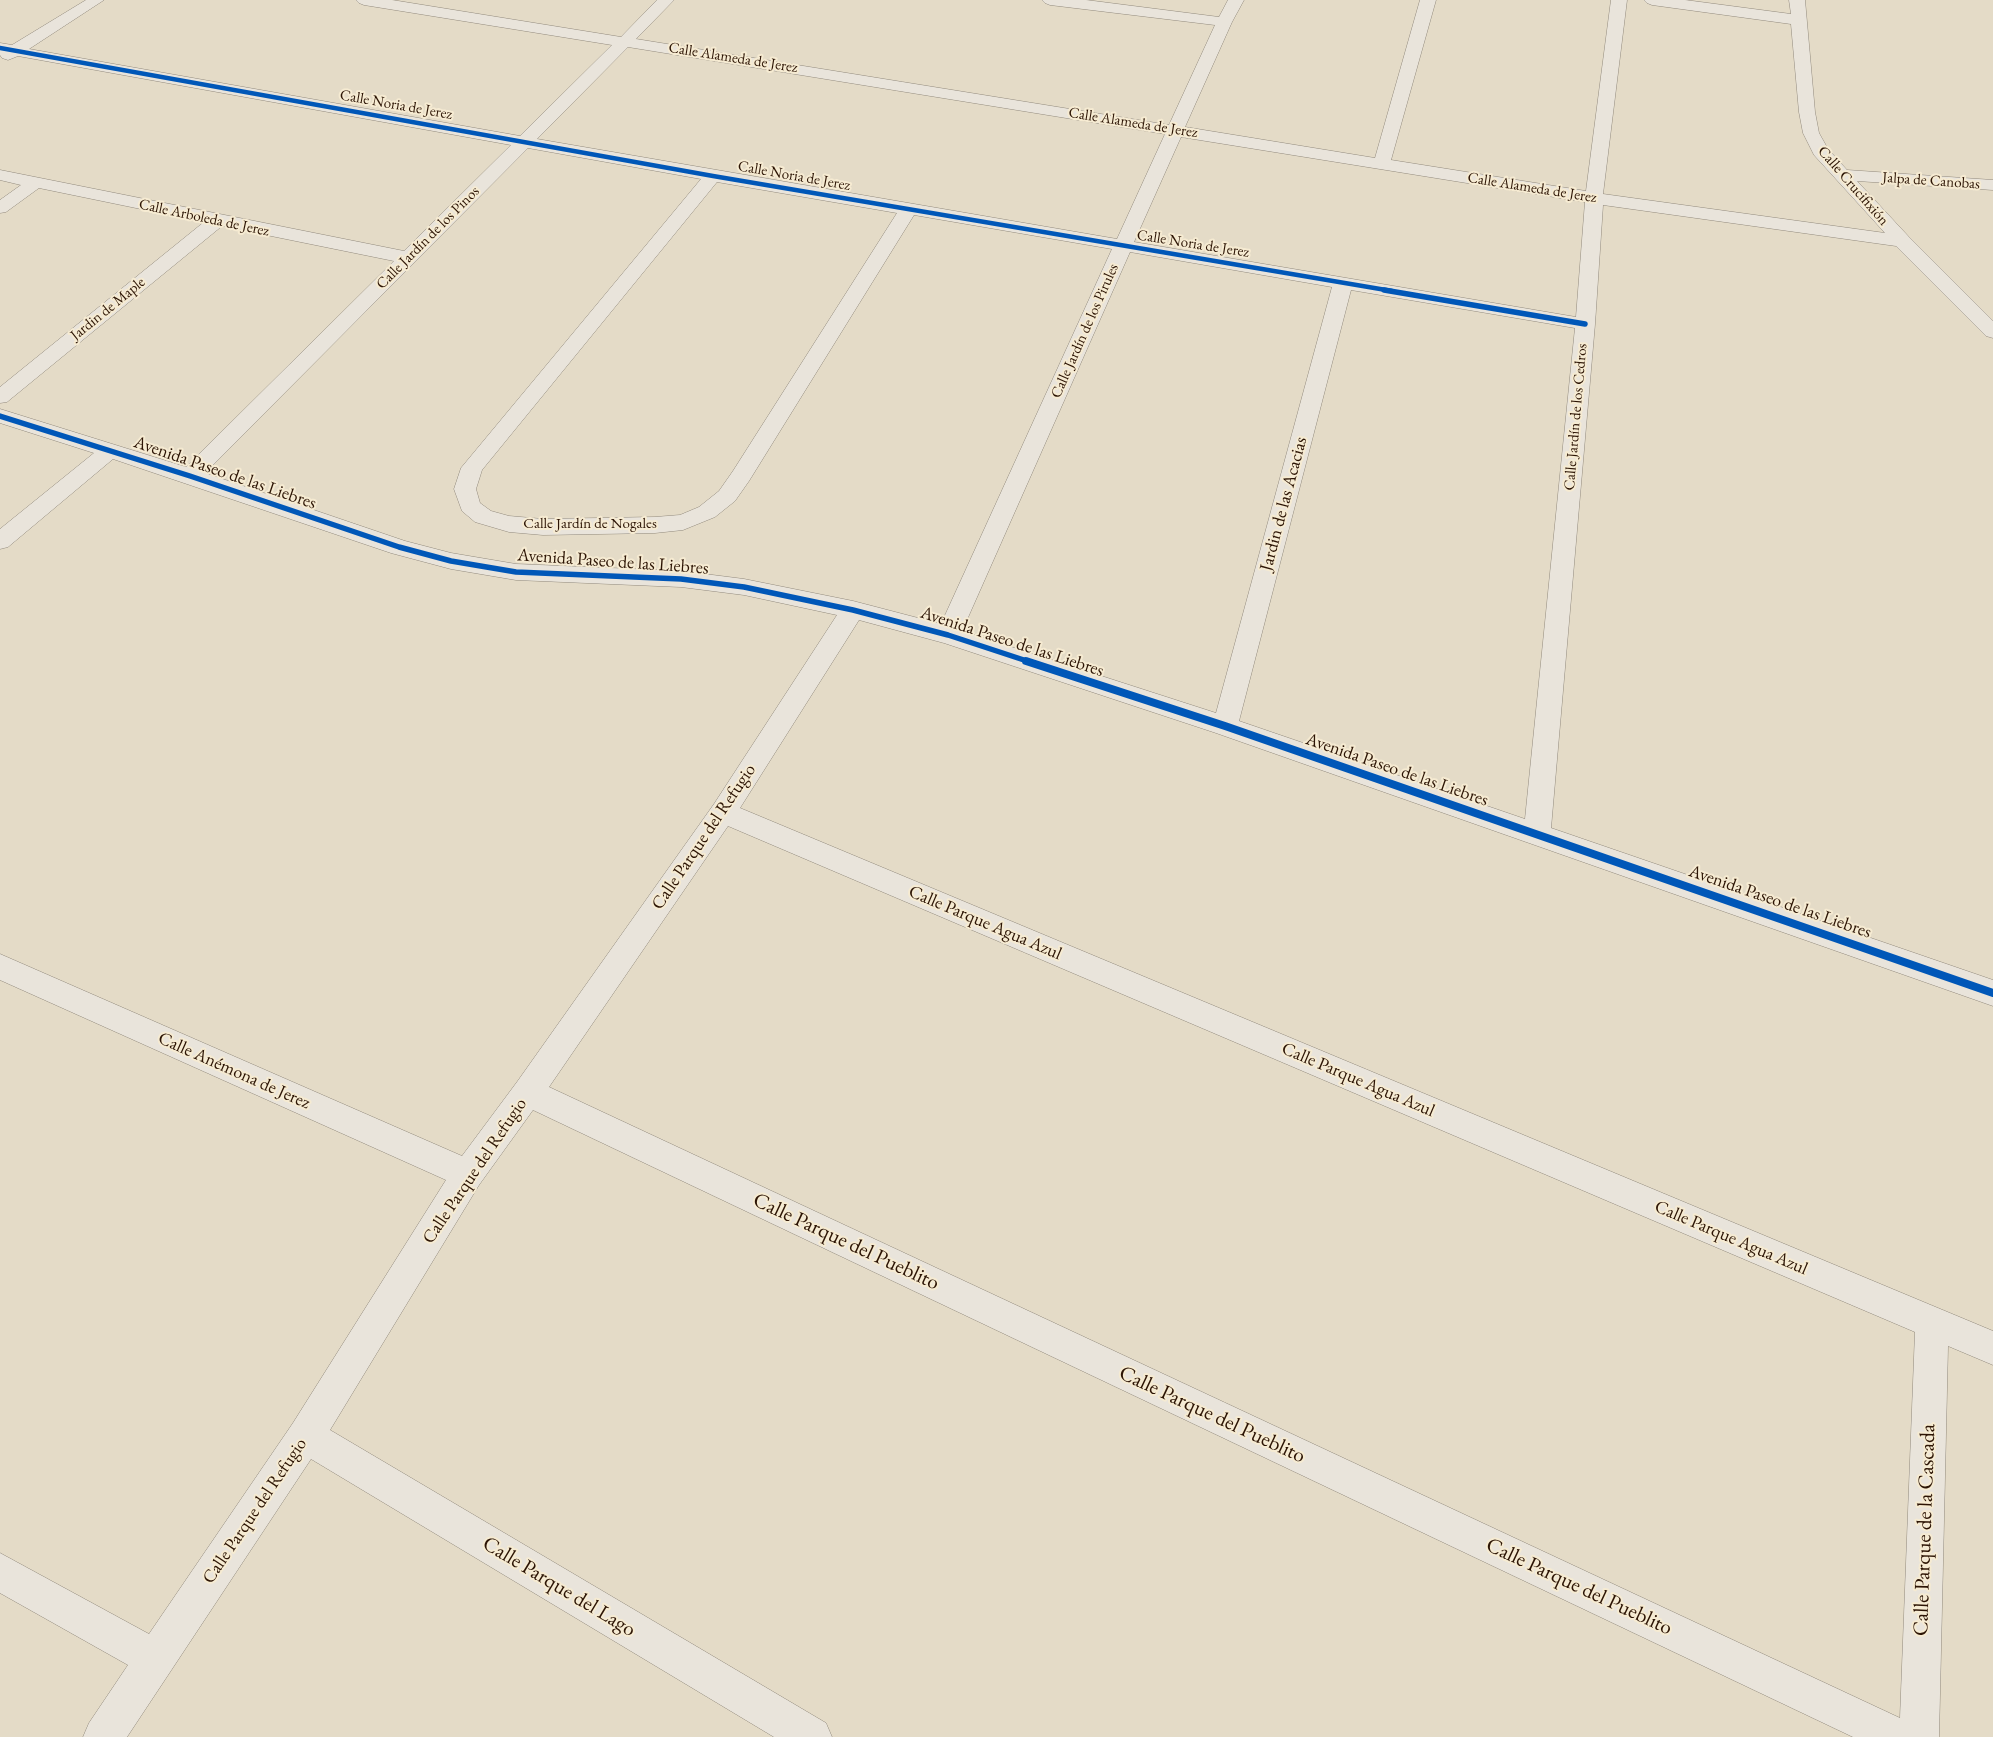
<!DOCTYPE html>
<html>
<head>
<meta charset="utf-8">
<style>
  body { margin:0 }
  canvas { display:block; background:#e4dbc7 }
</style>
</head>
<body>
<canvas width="1993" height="1737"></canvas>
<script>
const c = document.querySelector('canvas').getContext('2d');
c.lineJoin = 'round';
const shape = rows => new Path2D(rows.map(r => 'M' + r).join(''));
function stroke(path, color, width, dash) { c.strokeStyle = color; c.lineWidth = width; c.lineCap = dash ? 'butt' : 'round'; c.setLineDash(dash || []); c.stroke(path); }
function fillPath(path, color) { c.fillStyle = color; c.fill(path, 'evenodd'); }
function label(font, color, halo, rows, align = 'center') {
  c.font = font + ' "EB Garamond",serif'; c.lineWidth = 4; c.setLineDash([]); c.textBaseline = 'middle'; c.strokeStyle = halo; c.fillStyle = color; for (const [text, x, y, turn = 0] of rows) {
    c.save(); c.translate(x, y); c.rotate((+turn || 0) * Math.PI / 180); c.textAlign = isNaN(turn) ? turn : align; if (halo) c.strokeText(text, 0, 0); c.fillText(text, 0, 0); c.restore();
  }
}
const minor = shape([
  [86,0,104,0,29,49,520,136,612,45,364,5,359,3,356,0,392,0,621,37,657,0,674,0,636,39,1169,125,1215,25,1050,5,1045,3,1042,0,1086,0,1219,17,1228,0,1244,0,1232,22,1185,127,1375,158,1420,0,1436,0,1391,160,1586,191,1611,0,1627,0,1603,194,1885,233,1814,155,1803,133,1799,112,1791,24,1652,5,1647,3,1644,0,1685,0,1791,14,1789,0,1805,0,1815,112,1819,133,1828,149,1847,170,1993,180,1993,190,1857,181,1909,237,1993,321,1993,338,1986,336,1896,246,1603,205,1595,324,1551,828,1993,980,1993,1006,1216,733,944,643,859,620,740,808,1993,1331,1993,1365,1948,1346,1939,1737,1853,1737,533,1110,479,1185,330,1430,826,1723,832,1737,774,1737,311,1459,127,1737,83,1737,89,1723,128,1665,0,1593,0,1553,149,1634,293,1423,446,1180,0,980,0,954,462,1156,517,1082,714,804,837,615,744,595,681,587,516,580,451,569,391,553,113,459,8,547,0,549,0,529,94,453,0,423,0,409,186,467,394,261,222,226,7,402,0,403,0,387,204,222,39,188,6,212,0,213,0,200,21,185,0,180,0,170,404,251,511,145,18,56,8,60,2,58,0,55,0,43,12,45,86,0],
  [628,47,1165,134,1117,239,537,139,628,47],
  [1181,137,1585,202,1576,317,1134,242,1181,137],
  [528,148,701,179,461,468,454,489,462,511,475,522,509,532,543,535,655,533,683,530,715,517,735,501,749,481,914,215,1112,249,941,624,853,601,744,579,681,571,516,564,451,553,405,541,205,473,528,148],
  [717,182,897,213,733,471,719,491,699,507,680,515,655,517,543,519,509,516,491,511,480,503,476,489,482,470,717,182],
  [1130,252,1332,287,1216,713,962,631,1130,252],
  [1351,290,1575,328,1525,819,1239,721,1351,290],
  [728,826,1915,1332,1900,1718,549,1087,728,826]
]);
stroke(minor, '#928a7d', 1);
fillPath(minor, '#e9e4db');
stroke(shape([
  [0,48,713,176,1392,291]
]), '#0057b8', 4.5);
stroke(shape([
  [1384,290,1585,324],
  [0,416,190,476,399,547,451,561,516,572,681,579,744,587,853,610,948,635,1030,662]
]), '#0057b8', 5.5);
stroke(shape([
  [1026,661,1225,726,1993,993]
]), '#0057b8', 8);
label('15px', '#2c1404', '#f6ebd2', [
  ["Calle Alameda de Jerez",733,58,9],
  ["Calle Noria de Jerez",396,105,10],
  ["Calle Alameda de Jerez",1133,123,9],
  ["Calle Noria de Jerez",794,176,10],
  ["Jalpa de Canobas",1931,181,4],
  ["Calle Crucifixión",1853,186,49],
  ["Calle Alameda de Jerez",1532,188,9],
  ["Calle Arboleda de Jerez",204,218,12],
  ["Calle Jardín de los Pinos",428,238,-45],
  ["Calle Noria de Jerez",1193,244,9],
  ["Jardin de Maple",108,309,-39],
  ["Calle Jardín de los Pirules",1085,331,-66],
  ["Calle Jardín de los Cedros",1576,417,-85],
  ["Calle Jardín de Nogales",590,524]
]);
label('18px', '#2c1404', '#f6ebd2', [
  ["Avenida Paseo de las Liebres",225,473,19],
  ["Jardin de las Acacias",1284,504,-75],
  ["Avenida Paseo de las Liebres",613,562,4],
  ["Avenida Paseo de las Liebres",1012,642,18],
  ["Avenida Paseo de las Liebres",1397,770,19],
  ["Calle Parque del Refugio",704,837,-56],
  ["Avenida Paseo de las Liebres",1780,902,19],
  ["Calle Parque Agua Azul",985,923,23],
  ["Calle Anémona de Jerez",234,1071,24],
  ["Calle Parque Agua Azul",1358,1080,23],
  ["Calle Parque del Refugio",475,1171,-56],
  ["Calle Parque Agua Azul",1731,1238,23],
  ["Calle Parque del Refugio",255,1511,-56]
]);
label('21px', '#2c1404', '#f6ebd2', [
  ["Calle Parque del Pueblito",846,1242,25],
  ["Calle Parque del Pueblito",1212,1415,25],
  ["Calle Parque de la Cascada",1925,1530,-88],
  ["Calle Parque del Lago",559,1587,31],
  ["Calle Parque del Pueblito",1579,1587,25]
]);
</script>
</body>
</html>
